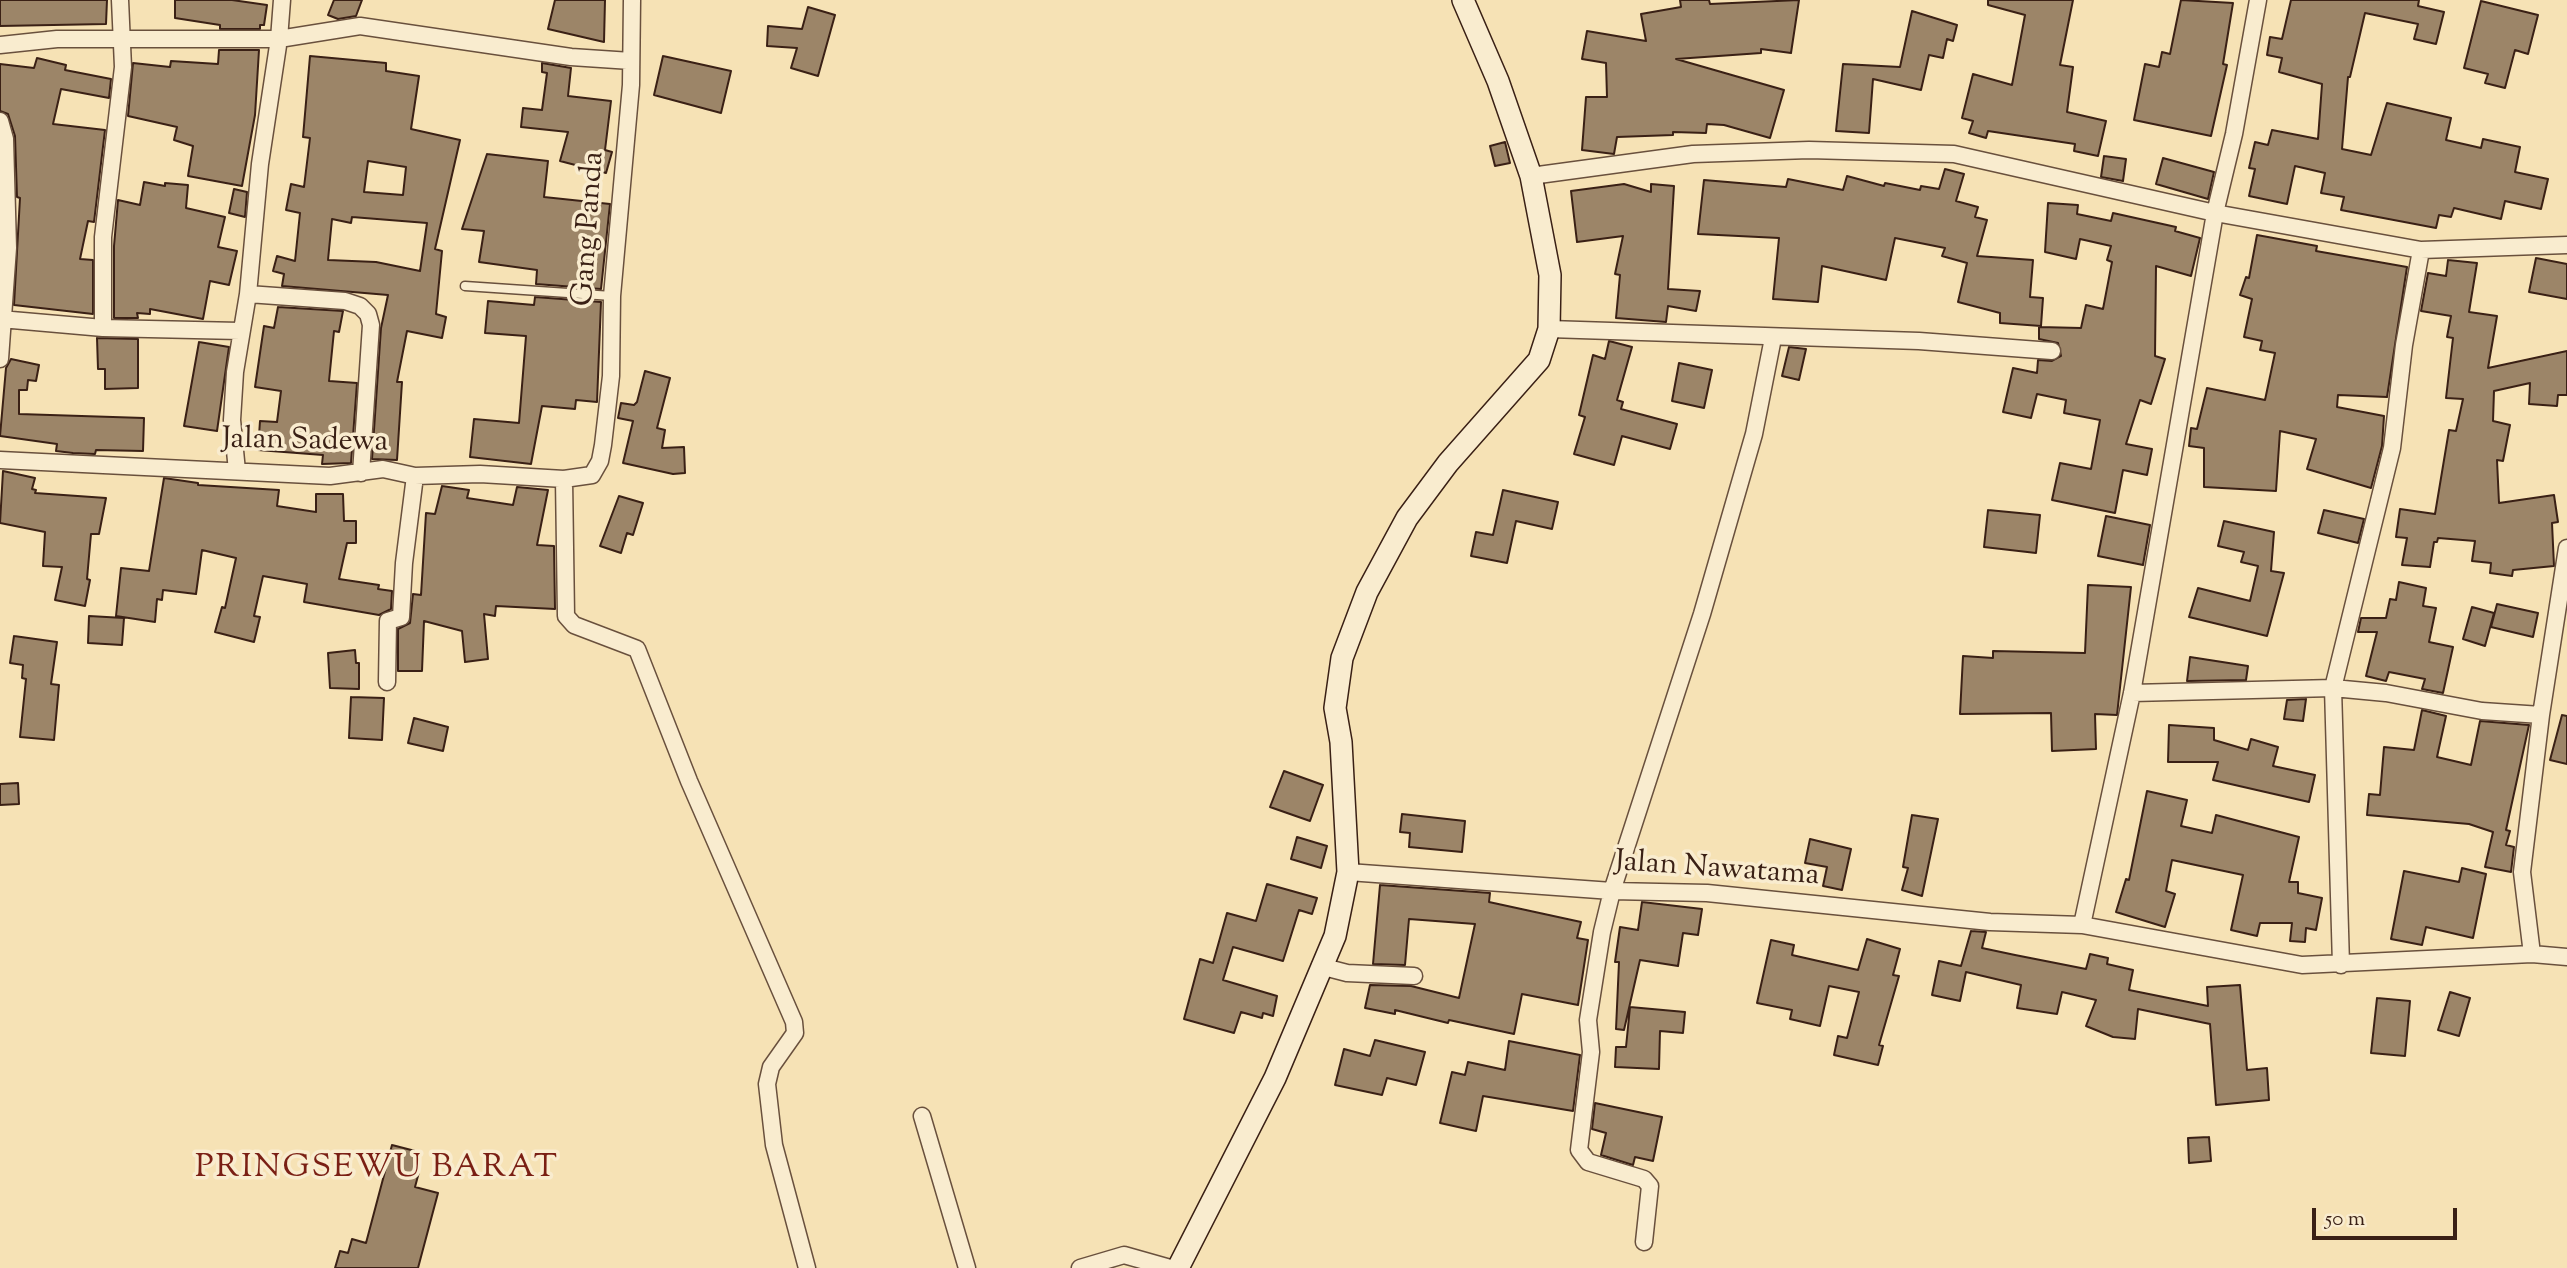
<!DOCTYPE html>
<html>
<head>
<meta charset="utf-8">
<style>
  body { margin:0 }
  #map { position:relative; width:2567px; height:1268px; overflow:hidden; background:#f6e2b5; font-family:"Sorts Mill Goudy",serif }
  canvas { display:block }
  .scale { position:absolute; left:2312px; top:1208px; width:145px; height:32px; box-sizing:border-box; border:4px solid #3a2015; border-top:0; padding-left:9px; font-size:21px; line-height:24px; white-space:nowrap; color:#3a2015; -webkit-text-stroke:5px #f9eccf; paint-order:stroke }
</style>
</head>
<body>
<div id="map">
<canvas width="2567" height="1268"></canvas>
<div class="scale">50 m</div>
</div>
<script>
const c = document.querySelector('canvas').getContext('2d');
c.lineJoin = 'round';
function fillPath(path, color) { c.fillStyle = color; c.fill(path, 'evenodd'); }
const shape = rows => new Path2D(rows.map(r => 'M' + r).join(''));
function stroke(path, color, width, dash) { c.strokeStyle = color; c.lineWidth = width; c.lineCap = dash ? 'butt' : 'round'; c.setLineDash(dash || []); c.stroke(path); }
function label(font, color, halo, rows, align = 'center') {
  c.font = font + ' "Sorts Mill Goudy",serif'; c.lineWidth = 7; c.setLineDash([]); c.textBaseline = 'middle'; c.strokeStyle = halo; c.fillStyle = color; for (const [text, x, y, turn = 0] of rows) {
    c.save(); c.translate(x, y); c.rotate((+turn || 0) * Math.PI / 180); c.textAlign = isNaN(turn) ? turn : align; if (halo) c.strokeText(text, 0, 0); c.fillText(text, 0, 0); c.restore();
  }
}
const building = shape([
  [0,0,107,0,106,24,0,26,0,0],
  [175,0,232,0,267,5,264,25,260,25,260,29,220,29,220,25,175,18,175,0],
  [334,0,362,0,356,16,338,19,328,15,334,0],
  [555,0,605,0,604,42,548,29,555,0],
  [1680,0,1709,0,1710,4,1799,0,1791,53,1761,49,1761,53,1676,59,1784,90,1770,138,1724,125,1707,124,1706,133,1673,132,1673,135,1617,137,1614,154,1582,150,1586,97,1607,97,1606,63,1582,59,1587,31,1646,41,1641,14,1681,7,1680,0],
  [1988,0,2073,0,2060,65,2073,67,2067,112,2106,121,2098,156,2074,151,2075,144,1988,131,1986,138,1969,133,1973,121,1962,118,1973,74,2012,85,2025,15,1988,5,1988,0],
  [2181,0,2233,3,2223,64,2227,65,2211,136,2134,120,2145,64,2159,67,2162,52,2170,54,2181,0],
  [2291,0,2419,0,2418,6,2444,12,2436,44,2414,39,2418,24,2365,13,2350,77,2348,77,2342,149,2371,155,2387,103,2451,118,2446,140,2481,148,2483,139,2520,147,2515,172,2548,179,2541,209,2505,201,2501,219,2454,208,2451,217,2439,215,2436,228,2341,210,2344,197,2321,193,2325,173,2295,166,2287,204,2249,196,2255,169,2249,168,2255,142,2268,145,2272,130,2318,139,2322,84,2279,72,2282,58,2267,55,2270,37,2282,39,2291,0],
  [2481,1,2538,15,2528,54,2515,50,2505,88,2485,83,2488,74,2464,68,2481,1],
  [808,7,835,15,818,76,791,68,797,48,767,46,768,26,802,29,808,7],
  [1912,11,1957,25,1953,41,1947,39,1943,58,1929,55,1921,90,1873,79,1869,133,1836,131,1843,64,1900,67,1912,11],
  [219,50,259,50,255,115,242,186,188,176,193,146,174,140,177,127,128,116,133,63,170,67,171,61,218,64,219,50],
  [310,56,386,63,386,71,419,76,411,129,460,140,435,249,442,251,436,314,446,317,442,338,407,331,397,382,402,382,397,460,372,459,381,328,388,295,282,286,284,274,273,271,277,256,295,261,300,213,286,210,291,184,304,187,310,138,303,137,310,56],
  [368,161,406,167,403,195,364,192,368,161],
  [352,217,427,223,420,271,376,262,328,260,332,219,351,223,352,217],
  [663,56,731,71,721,113,654,95,663,56],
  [37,58,66,65,65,70,111,79,109,98,61,89,53,124,105,130,94,222,88,221,80,259,93,260,93,314,14,305,20,198,17,197,15,136,8,114,0,111,0,64,34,68,37,58],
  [542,63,571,68,568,96,611,101,605,150,612,152,606,173,560,161,568,132,521,127,523,108,542,110,547,73,542,72,542,63],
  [1505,142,1510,163,1495,166,1490,146,1505,142],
  [487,154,548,161,544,197,610,204,601,289,536,284,537,270,479,262,484,231,462,229,487,154],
  [2104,156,2126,159,2123,181,2101,177,2104,156],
  [2163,158,2214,172,2208,199,2156,184,2163,158],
  [1945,169,1964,174,1956,201,1978,207,1975,217,1987,220,1977,256,2033,260,2030,297,2043,298,2041,326,2000,323,2000,313,1958,302,1967,263,1942,256,1945,248,1895,238,1886,280,1822,266,1818,302,1773,299,1779,238,1698,234,1704,180,1786,187,1788,179,1843,190,1847,176,1884,186,1885,183,1920,190,1921,186,1939,189,1945,169],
  [144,182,165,186,165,183,188,185,186,208,225,217,218,247,237,251,229,285,210,281,203,319,150,309,150,314,137,313,138,318,114,318,114,246,118,200,140,205,144,182],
  [1624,184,1651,192,1651,184,1674,186,1668,289,1700,291,1696,311,1668,306,1666,322,1616,318,1620,275,1615,274,1623,236,1577,242,1571,191,1624,184],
  [234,189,247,192,245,217,229,213,234,189],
  [2048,203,2078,205,2077,214,2111,221,2113,213,2176,227,2175,231,2200,238,2191,276,2156,266,2155,356,2165,359,2151,404,2140,400,2126,444,2152,449,2147,475,2123,470,2115,513,2052,500,2060,463,2091,469,2100,420,2064,413,2066,400,2037,394,2031,418,2003,412,2013,368,2037,373,2038,360,2052,361,2061,356,2058,343,2039,339,2039,327,2081,328,2086,305,2103,309,2112,262,2107,260,2111,246,2080,239,2076,259,2045,252,2048,203],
  [2257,235,2317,246,2316,251,2407,267,2387,397,2338,395,2337,407,2384,416,2382,446,2371,488,2307,469,2316,439,2280,431,2276,491,2204,487,2204,448,2189,446,2191,428,2197,429,2207,388,2265,400,2275,353,2260,350,2262,341,2244,337,2252,299,2240,295,2246,277,2249,278,2257,235],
  [2536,258,2567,264,2567,299,2529,292,2536,258],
  [2448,260,2477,263,2469,312,2497,316,2488,368,2567,351,2567,395,2558,395,2557,406,2529,404,2530,383,2494,391,2493,421,2510,425,2503,461,2497,460,2499,503,2554,495,2558,522,2552,523,2554,566,2513,570,2512,576,2490,573,2491,563,2472,561,2475,541,2438,538,2437,542,2434,542,2430,567,2402,565,2407,538,2396,537,2400,509,2435,514,2449,430,2456,431,2463,399,2446,398,2453,338,2447,337,2451,316,2421,311,2428,273,2446,276,2448,260],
  [535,297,601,302,597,402,576,400,575,409,542,406,531,464,470,457,474,419,519,423,526,336,485,333,488,301,534,305,535,297],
  [278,307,343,311,339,332,334,331,329,381,357,383,351,463,322,464,323,455,258,450,260,421,277,422,281,391,255,387,264,326,274,328,278,307],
  [97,338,138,339,138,388,105,389,105,369,98,369,97,338],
  [1609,341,1632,347,1617,400,1623,402,1621,409,1677,424,1670,449,1622,436,1614,465,1574,454,1585,417,1579,415,1593,355,1605,359,1609,341],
  [199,342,229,347,217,431,184,426,199,342],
  [1789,347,1806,349,1799,380,1782,376,1789,347],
  [11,359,39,365,36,381,28,380,27,390,19,390,19,414,144,418,143,451,96,450,95,454,73,453,56,451,57,444,0,436,6,368,11,359],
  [1679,363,1712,370,1704,408,1672,401,1679,363],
  [645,371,670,378,657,428,665,430,662,448,684,447,685,473,673,474,623,463,633,421,618,418,621,403,634,405,637,402,645,371],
  [3,471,35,478,32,489,36,490,35,493,106,498,99,534,91,534,87,579,90,580,85,606,55,600,62,567,43,566,45,532,0,523,3,471],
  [164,478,198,483,198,485,279,490,277,506,316,512,316,494,343,494,344,521,356,521,356,543,347,543,339,579,379,585,378,589,392,591,391,609,379,615,304,602,307,584,263,576,254,616,260,617,254,642,215,632,222,607,225,608,236,558,202,550,196,594,163,590,162,600,157,599,155,622,116,616,121,568,149,571,164,478],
  [442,486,469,490,467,498,513,505,517,487,548,490,537,545,554,546,555,609,496,606,495,616,484,614,488,659,465,662,462,631,424,621,422,671,398,671,398,629,410,623,413,594,421,595,426,513,435,514,442,486],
  [1503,490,1558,502,1552,529,1516,521,1507,563,1471,556,1476,532,1493,535,1503,490],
  [619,496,643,503,633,535,627,533,621,553,600,546,619,496],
  [1988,510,2040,515,2036,553,1984,547,1988,510],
  [2324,510,2364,519,2358,543,2318,533,2324,510],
  [2106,516,2150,525,2143,565,2098,556,2106,516],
  [2224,521,2274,532,2271,571,2284,573,2267,636,2189,617,2198,588,2250,601,2258,566,2241,562,2244,552,2218,546,2224,521],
  [2399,582,2426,588,2423,606,2436,608,2429,642,2453,647,2443,693,2422,689,2425,679,2389,672,2386,681,2366,676,2377,632,2358,632,2361,618,2386,618,2390,599,2396,600,2399,582],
  [2088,585,2131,587,2117,715,2095,714,2096,749,2052,751,2051,713,1960,714,1963,656,1993,658,1993,651,2085,653,2088,585],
  [2497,604,2538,613,2533,637,2491,627,2497,604],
  [2472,607,2494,613,2485,646,2463,639,2472,607],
  [89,616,124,618,122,645,88,643,89,616],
  [14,636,57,642,51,684,59,685,54,740,20,737,26,679,22,678,23,665,10,663,14,636],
  [355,650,356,663,359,663,359,689,330,688,328,653,355,650],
  [2190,657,2248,666,2246,680,2187,681,2190,657],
  [351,697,384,698,382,740,349,738,351,697],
  [2306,699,2303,721,2284,719,2287,700,2306,699],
  [2422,710,2446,716,2437,757,2471,765,2480,721,2529,725,2506,830,2510,831,2506,845,2514,847,2511,872,2485,867,2493,832,2469,824,2367,815,2369,794,2380,795,2384,747,2414,750,2422,710],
  [2562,715,2567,716,2567,764,2550,760,2562,715],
  [414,718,448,727,443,751,408,743,414,718],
  [2169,725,2214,728,2214,740,2248,750,2251,739,2278,747,2273,766,2315,775,2309,802,2213,780,2218,762,2168,762,2169,725],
  [1284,771,1323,785,1310,821,1270,807,1284,771],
  [18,783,19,804,0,805,0,784,18,783],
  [2147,791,2187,800,2181,826,2212,833,2216,815,2299,837,2289,882,2298,882,2298,893,2322,898,2316,930,2306,928,2305,942,2290,941,2292,923,2260,923,2257,936,2231,930,2243,875,2172,860,2166,891,2175,894,2165,927,2116,912,2126,879,2129,880,2147,791],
  [1402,814,1465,821,1462,852,1409,847,1410,833,1400,832,1402,814],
  [1912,815,1938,819,1922,896,1902,890,1908,868,1903,867,1912,815],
  [1297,837,1327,846,1321,868,1291,859,1297,837],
  [1810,839,1851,849,1842,890,1823,886,1827,867,1805,863,1810,839],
  [2462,868,2486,874,2473,938,2426,927,2422,945,2391,939,2404,871,2459,882,2462,868],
  [1267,884,1317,898,1312,914,1299,910,1283,961,1233,947,1223,980,1277,996,1273,1016,1263,1013,1262,1018,1241,1012,1234,1033,1184,1019,1200,959,1213,963,1227,913,1256,921,1267,884],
  [1380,885,1490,893,1489,902,1581,922,1577,938,1588,940,1578,1005,1522,994,1514,1034,1449,1020,1448,1023,1395,1010,1395,1014,1365,1008,1370,985,1411,986,1459,998,1475,924,1409,919,1405,965,1373,964,1380,885],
  [1642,902,1702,909,1698,935,1683,933,1678,966,1640,960,1624,1030,1616,1029,1619,962,1615,962,1620,927,1638,930,1642,902],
  [1971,931,1986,932,1982,948,2015,955,2086,969,2090,954,2108,958,2107,964,2133,970,2129,990,2208,1006,2207,987,2240,985,2247,1070,2267,1068,2269,1100,2216,1105,2210,1024,2138,1009,2135,1039,2113,1037,2086,1026,2096,1000,2062,992,2057,1014,2017,1008,2021,985,1966,972,1960,1001,1932,995,1939,961,1961,966,1971,931],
  [1867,939,1900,949,1893,975,1899,976,1879,1045,1883,1046,1878,1065,1834,1055,1838,1036,1847,1038,1859,992,1829,986,1820,1026,1790,1019,1792,1010,1757,1003,1771,940,1794,945,1792,955,1858,970,1867,939],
  [2450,992,2470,998,2459,1036,2438,1030,2450,992],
  [2377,998,2410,1001,2405,1056,2371,1053,2377,998],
  [1630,1007,1685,1012,1683,1033,1660,1031,1659,1069,1615,1067,1616,1047,1626,1047,1630,1007],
  [1375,1040,1425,1052,1416,1085,1387,1078,1382,1095,1335,1085,1344,1049,1370,1056,1375,1040],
  [1509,1041,1580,1055,1573,1111,1483,1096,1476,1131,1440,1123,1452,1072,1465,1075,1468,1062,1505,1070,1509,1041],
  [1595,1103,1662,1117,1653,1161,1635,1157,1633,1165,1601,1155,1606,1133,1592,1129,1595,1103],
  [2209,1137,2211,1161,2189,1163,2188,1138,2209,1137],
  [392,1145,419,1152,414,1170,419,1172,415,1187,438,1193,418,1268,335,1268,340,1251,348,1253,352,1239,366,1243,392,1145]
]);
fillPath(building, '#9c8568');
stroke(building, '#3a2015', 2);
const lane = shape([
  [465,286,612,296]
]);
const street = shape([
  [0,45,57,39,279,39,360,26,571,57,631,61],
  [0,121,5,139,8,248,0,359],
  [1531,176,1693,154,1809,150,1954,154,2215,213,2421,250,2567,245],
  [248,294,345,301,360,306,368,314,371,325,361,473],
  [0,319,103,328,240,331],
  [103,328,103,237,123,67,120,0],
  [1549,329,1919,341,2052,351],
  [0,460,330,476,383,469,415,476,480,474,564,479,592,475,600,461,603,445,611,376,612,296,631,85,632,0],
  [237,471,232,420,235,372,248,294,260,164,279,39,282,0],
  [564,479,566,616,574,625,637,649,689,781,794,1022,795,1033,771,1067,767,1084,774,1145,807,1268],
  [387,682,388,621,401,617,404,563,415,476],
  [2132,693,2333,688,2386,693,2482,711,2541,715],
  [1348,872,1612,891,1707,893,1990,922,2082,925,2302,965,2532,954,2567,957],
  [2082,925,2132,693,2215,213,2234,134,2258,0],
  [2532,954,2522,872,2541,715,2567,548],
  [2341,965,2333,688,2392,448,2404,345,2421,250],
  [1320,966,1347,973,1414,976],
  [922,1116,967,1268],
  [1644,1242,1650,1186,1644,1179,1588,1162,1579,1150,1591,1052,1588,1020,1602,932,1612,891,1702,614,1754,434,1773,338],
  [1080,1268,1124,1255,1170,1268]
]);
const secondary = shape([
  [1178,1268,1275,1078,1335,936,1348,872,1341,742,1335,708,1342,658,1367,592,1407,518,1448,463,1539,360,1549,329,1550,275,1531,176,1498,81,1463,0]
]);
stroke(lane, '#69503d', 11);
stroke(street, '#69503d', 19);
stroke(secondary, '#3a2015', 24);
stroke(lane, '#f9eccf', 8);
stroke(street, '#f9eccf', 16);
stroke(secondary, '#f9eccf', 21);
label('30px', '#3a2015', '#f9eccf', [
  ["Gang Panda",591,229,-86],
  ["Jalan Sadewa",305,443,1],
  ["Jalan Nawatama",1717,871,4]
]);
c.letterSpacing = '2px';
label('33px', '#7a1f14', '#f9eccf', [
  ["PRINGSEWU BARAT",377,1170]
]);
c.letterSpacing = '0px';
</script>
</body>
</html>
